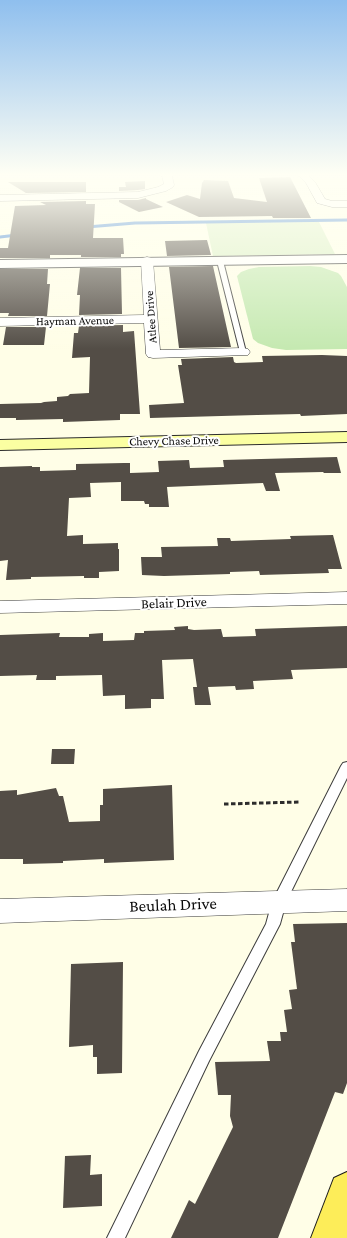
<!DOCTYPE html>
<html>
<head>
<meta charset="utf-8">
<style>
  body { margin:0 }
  canvas { display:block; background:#fffee7 }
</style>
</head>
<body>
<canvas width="347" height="1238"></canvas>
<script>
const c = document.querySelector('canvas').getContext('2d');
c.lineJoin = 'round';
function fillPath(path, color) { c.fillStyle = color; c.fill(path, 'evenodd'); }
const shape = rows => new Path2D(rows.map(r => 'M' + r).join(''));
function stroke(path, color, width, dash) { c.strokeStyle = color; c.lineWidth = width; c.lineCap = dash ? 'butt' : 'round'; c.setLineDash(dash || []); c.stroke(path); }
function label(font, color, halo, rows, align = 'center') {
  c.font = font + ' "Crimson Pro",serif'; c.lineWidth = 4; c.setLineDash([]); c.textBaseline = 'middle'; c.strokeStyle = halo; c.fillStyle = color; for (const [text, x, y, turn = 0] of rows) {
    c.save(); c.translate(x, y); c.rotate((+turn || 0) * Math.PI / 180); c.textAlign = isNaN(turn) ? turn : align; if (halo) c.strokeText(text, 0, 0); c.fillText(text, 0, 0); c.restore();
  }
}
fillPath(shape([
  [310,266,321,267,338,273,341,276,347,287,347,349,286,350,272,348,258,343,253,339,237,276,241,272,249,269,259,267]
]), '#c5e9b1');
fillPath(shape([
  [319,222,335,254,213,256,206,223]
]), '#daf0c3');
stroke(shape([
  [87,227,135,223,347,220],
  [0,237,17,235]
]), '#3078d0', 3);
fillPath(shape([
  [290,177,311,218,273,218,272,216,199,217,166,202,187,195,200,199,202,183,204,180,228,181,234,198,267,202,259,178],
  [145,181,145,189,138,190,119,191,119,187,126,187,125,182],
  [8,182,86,182,86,192,26,193],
  [146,198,146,199,163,207,139,212,119,202,119,200,138,200],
  [86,201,86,204,95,204,93,238,123,238,124,254,121,254,121,257,81,257,81,255,50,255,50,258,0,258,0,248,8,248,15,206,46,205,40,202],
  [207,240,211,255,167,256,165,241],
  [213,266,231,347,179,348,169,267],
  [80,268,121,268,122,314,79,315,80,295,77,295],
  [0,269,48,269,47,284,50,284,47,316,8,316,9,313,0,313],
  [123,325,123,332,134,331,140,414,120,414,120,420,63,422,63,419,16,420,16,418,0,418,0,404,41,403,44,402,57,401,57,397,68,396,70,394,89,393,90,357,72,358,74,333,78,333,79,326],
  [6,327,46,327,44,345,3,345],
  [322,355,347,356,347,414,301,416,300,414,257,415,150,418,149,405,184,403,178,365,182,365,181,359,233,357,234,362,236,363,263,362,262,356],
  [337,457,341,473,324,473,323,472,275,473,280,491,266,491,263,483,167,487,169,507,149,507,149,504,145,504,144,501,121,501,121,482,90,483,91,497,69,498,67,536,83,535,83,544,118,543,118,549,119,549,119,571,99,572,99,578,84,578,84,576,31,577,31,579,6,580,8,560,0,561,0,467,32,466,32,467,40,467,40,471,76,470,76,464,124,463,130,463,130,473,159,472,158,461,189,460,190,468,224,467,223,460],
  [333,535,342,569,328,569,329,573,260,575,259,571,230,572,230,574,164,576,142,575,141,557,162,557,161,547,218,546,217,538,230,538,231,541,291,539,290,536],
  [188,626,188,629,194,630,221,629,223,637,256,636,255,629,347,626,347,668,291,670,293,679,253,681,254,689,236,690,235,686,208,687,211,705,195,705,193,687,197,687,193,659,162,660,164,699,151,699,151,708,125,709,125,695,103,696,102,675,56,676,56,680,36,680,37,675,0,676,0,635,60,633,59,637,89,637,89,634,103,633,103,641,134,640,135,633,144,633,144,631,175,630,174,627],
  [52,749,75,749,74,764,51,764],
  [172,785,174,860,104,863,104,859,63,861,63,863,23,864,23,859,0,859,0,791,17,790,17,795,56,788,59,796,63,796,69,822,100,821,100,805,103,805,103,789],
  [347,923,347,1083,343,1094,335,1092,278,1238,171,1238,189,1200,195,1204,233,1127,230,1116,231,1095,218,1095,215,1062,270,1061,267,1041,281,1041,280,1032,287,1032,284,1010,292,1009,289,990,297,989,291,942,295,942,293,924],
  [123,962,122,1073,97,1074,97,1057,93,1057,93,1045,69,1047,71,964],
  [91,1155,90,1175,102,1174,102,1206,63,1208,65,1156]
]), '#534d46');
const service = shape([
  [220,259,223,261,246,352,245,353,240,352,217,261,220,259],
  [347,762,347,778,286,902,280,924,209,1061,125,1238,107,1238,199,1051,266,924,272,902,341,766,343,763,347,762]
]);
const minor = shape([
  [162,176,172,176,174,185,173,187,166,191,138,198,0,201,0,195,138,192,158,187,164,184,162,176],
  [299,176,309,176,315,182,325,199,332,201,347,201,347,207,332,207,317,203,306,183,299,176],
  [147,257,151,258,153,261,160,350,243,348,248,349,250,352,248,355,153,358,148,357,146,354,144,323,0,326,0,318,144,315,141,261,143,258,147,257],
  [347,592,347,604,0,613,0,601,347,592],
  [347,889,347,911,0,923,0,899,347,889]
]);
const tertiary = shape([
  [347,255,347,263,0,268,0,260,347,255]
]);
const secondary = shape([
  [347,432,347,442,0,450,0,440,347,432]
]);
const primary = shape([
  [347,1172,347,1238,311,1238,334,1178,347,1172]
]);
stroke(service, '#3d3d3d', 2);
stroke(minor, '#3d3d3d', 1);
stroke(tertiary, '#3d3d3d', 2);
stroke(secondary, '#2c2c2c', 2);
stroke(primary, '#1b1b1b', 2);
stroke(shape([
  [224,804,301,802]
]), '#2c2c2c', 3, [4.5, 2.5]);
fillPath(service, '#fff');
fillPath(minor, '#fff');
fillPath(tertiary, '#fff');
fillPath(secondary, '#fbffa2');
fillPath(primary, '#fded59');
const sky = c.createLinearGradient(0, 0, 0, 349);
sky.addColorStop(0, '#8fbfee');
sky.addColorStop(0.5, '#fffff4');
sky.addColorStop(1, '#fffff400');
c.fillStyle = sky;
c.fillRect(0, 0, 347, 349);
label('12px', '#0a0a0a', '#fff', [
  ["Atlee Drive",151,317,-94],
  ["Hayman Avenue",75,321,-1],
  ["Chevy Chase Drive",174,441,-1]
]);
label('14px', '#0a0a0a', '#fff', [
  ["Belair Drive",174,603,-2]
]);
label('17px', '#0a0a0a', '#fff', [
  ["Beulah Drive",173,905,-2]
]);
</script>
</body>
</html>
